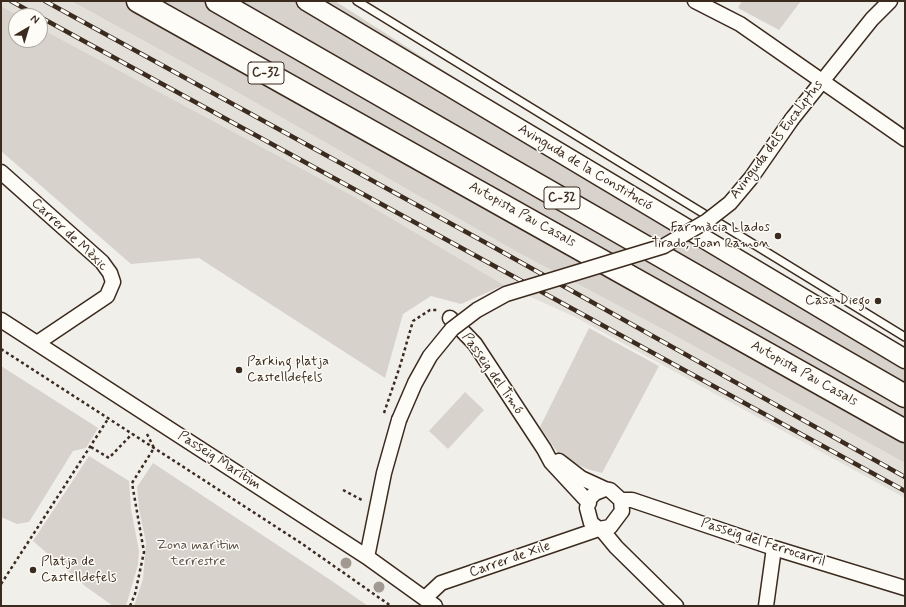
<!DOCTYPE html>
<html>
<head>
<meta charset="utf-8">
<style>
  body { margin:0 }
  #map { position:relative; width:906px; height:607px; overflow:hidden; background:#f1efea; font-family:Mynerve,sans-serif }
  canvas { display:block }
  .frame { position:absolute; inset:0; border:2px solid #3b2a1e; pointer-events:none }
  .north { position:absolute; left:8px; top:8px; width:40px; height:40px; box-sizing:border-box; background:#fdfcf7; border:1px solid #afa8a0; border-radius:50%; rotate:38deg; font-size:11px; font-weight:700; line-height:16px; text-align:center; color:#3b2a1e }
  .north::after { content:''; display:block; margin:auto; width:14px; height:18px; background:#3b2a1e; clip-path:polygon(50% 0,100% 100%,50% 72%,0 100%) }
</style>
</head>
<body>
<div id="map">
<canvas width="906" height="607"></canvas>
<div class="frame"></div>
<div class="north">N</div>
</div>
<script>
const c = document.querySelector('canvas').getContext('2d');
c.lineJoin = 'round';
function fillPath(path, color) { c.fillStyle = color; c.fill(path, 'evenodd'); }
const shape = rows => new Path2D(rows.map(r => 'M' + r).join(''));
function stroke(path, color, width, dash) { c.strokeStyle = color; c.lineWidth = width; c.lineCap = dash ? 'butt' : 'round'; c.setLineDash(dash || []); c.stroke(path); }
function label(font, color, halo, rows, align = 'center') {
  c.font = font + ' Mynerve,sans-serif'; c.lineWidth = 3; c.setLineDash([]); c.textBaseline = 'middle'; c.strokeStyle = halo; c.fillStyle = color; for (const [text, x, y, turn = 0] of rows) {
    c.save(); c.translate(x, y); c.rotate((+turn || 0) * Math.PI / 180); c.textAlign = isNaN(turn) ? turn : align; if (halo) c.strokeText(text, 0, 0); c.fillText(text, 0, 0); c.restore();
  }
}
fillPath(shape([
  [1,1,71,1,230,88,517,252,672,334,905,463,905,498,575,317,504,285,362,201,40,28,40,16,19,16,1,6]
]), '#e3e0da');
fillPath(shape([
  [71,1,335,1,563,147,905,351,905,463,672,334,517,252,230,88],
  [742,1,801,1,779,30,738,8],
  [1,6,19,16,16,16,16,40,40,40,40,28,362,201,504,285,461,304,431,296,403,314,385,378,199,258,131,264,1,151],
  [589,328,659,366,602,473,587,469,560,456,540,427],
  [1,366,98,428,86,448,73,451,29,522,17,524,1,517],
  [465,392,484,410,448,449,429,431],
  [89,456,129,481,131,509,139,551,138,565,126,606,113,606,85,586,33,541],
  [153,463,329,579,368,606,134,606,143,579,146,543,139,509,137,487]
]), '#d7d2cc');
const service = shape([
  [357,1,905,337]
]);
const minor = shape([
  [695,1,740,24,905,139],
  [792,119,872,19,890,1],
  [1,172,102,262,110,273,113,282,107,296,37,343],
  [450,318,475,344,544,449,551,462,589,503],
  [1,320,367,557,435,606],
  [559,461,581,478,605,489],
  [621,500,632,500,774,548,905,588],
  [602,530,616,547,676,606],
  [367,557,384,473,399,420],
  [425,598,441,583,599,529,610,527,622,511,621,500,610,490,605,489,595,493,589,499,587,508,591,523,599,529],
  [766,606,774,548]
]);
const tertiary = shape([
  [306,1,905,359]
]);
const motorway = shape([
  [138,1,905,431],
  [217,1,905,396]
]);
stroke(service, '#3b2a1e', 10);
stroke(minor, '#3b2a1e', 17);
stroke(tertiary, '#3b2a1e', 21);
stroke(motorway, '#3b2a1e', 25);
stroke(shape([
  [1,349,301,543,391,606],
  [384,413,400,366,413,321,430,310,438,310],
  [91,447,109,458,132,434],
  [343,490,362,500],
  [1,584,108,419],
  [130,606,135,594,144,552,132,483,154,448,146,432]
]), '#3b2a1e', 2.5, [3, 3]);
stroke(service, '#fdfcf7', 7);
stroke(minor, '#fdfcf7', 14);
stroke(tertiary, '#fdfcf7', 18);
stroke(motorway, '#fdfcf7', 22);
const rail = shape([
  [11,1,38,16],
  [45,1,488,244,905,477],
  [40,17,905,491]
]);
stroke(rail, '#3b2a1e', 4.5);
stroke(rail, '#fdfcf7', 3, [9]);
const minorBridge = shape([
  [399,420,415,383,430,356,452,329,477,310,506,294,664,246,707,221,730,203,751,178,792,119]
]);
stroke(minorBridge, '#3b2a1e', 17, []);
stroke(minorBridge, '#fdfcf7', 14);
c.fillStyle = '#a29a92';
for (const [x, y] of [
  [346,563],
  [379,587]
]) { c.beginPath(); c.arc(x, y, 5.5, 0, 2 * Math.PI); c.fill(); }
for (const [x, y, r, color] of [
  [778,236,4,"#3b2a1e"],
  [878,301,4,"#3b2a1e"],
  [239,370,4,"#3b2a1e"],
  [33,570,4,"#3b2a1e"]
]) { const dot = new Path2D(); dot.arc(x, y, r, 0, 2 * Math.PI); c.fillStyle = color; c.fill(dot); stroke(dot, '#fdfcf7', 1.5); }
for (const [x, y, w] of [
  [266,73,36],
  [562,198,36]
]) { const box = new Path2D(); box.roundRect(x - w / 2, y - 11, w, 22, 3); c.fillStyle = '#fdfcf7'; c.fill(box); stroke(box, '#3b2a1e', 1); }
label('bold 13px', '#3b2a1e', null, [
  ["C-32",266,73],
  ["C-32",562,198]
]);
label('14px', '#3b2a1e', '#fdfcf7', [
  ["Avinguda dels Eucaliptus",777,140,-53],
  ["Avinguda de la Constitució",585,168,31],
  ["Autopista Pau Casals",522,215,29],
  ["Carrer de Mèxic",69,235,43],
  ["Passeig del Timó",492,374,55],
  ["Autopista Pau Casals",804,374,29],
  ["Passeig Marítim",219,461,33],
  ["Passeig del Ferrocarril",763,543,18],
  ["Carrer de Xile",510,560,-19]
]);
label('14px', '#3b2a1e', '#fdfcf7', [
  ["Farmàcia Llados",770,228],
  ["Tirado, Joan Ramon",770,244],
  ["Casa Diego",870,301],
  ["Parking platja",247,362,"left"],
  ["Castelldefels",247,378,"left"],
  ["Platja de",41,562,"left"],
  ["Castelldefels",41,578,"left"]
], 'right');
label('14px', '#62544a', '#fdfcf7', [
  ["Zona marìtim",198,546],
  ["terrestre",198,562]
]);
</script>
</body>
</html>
